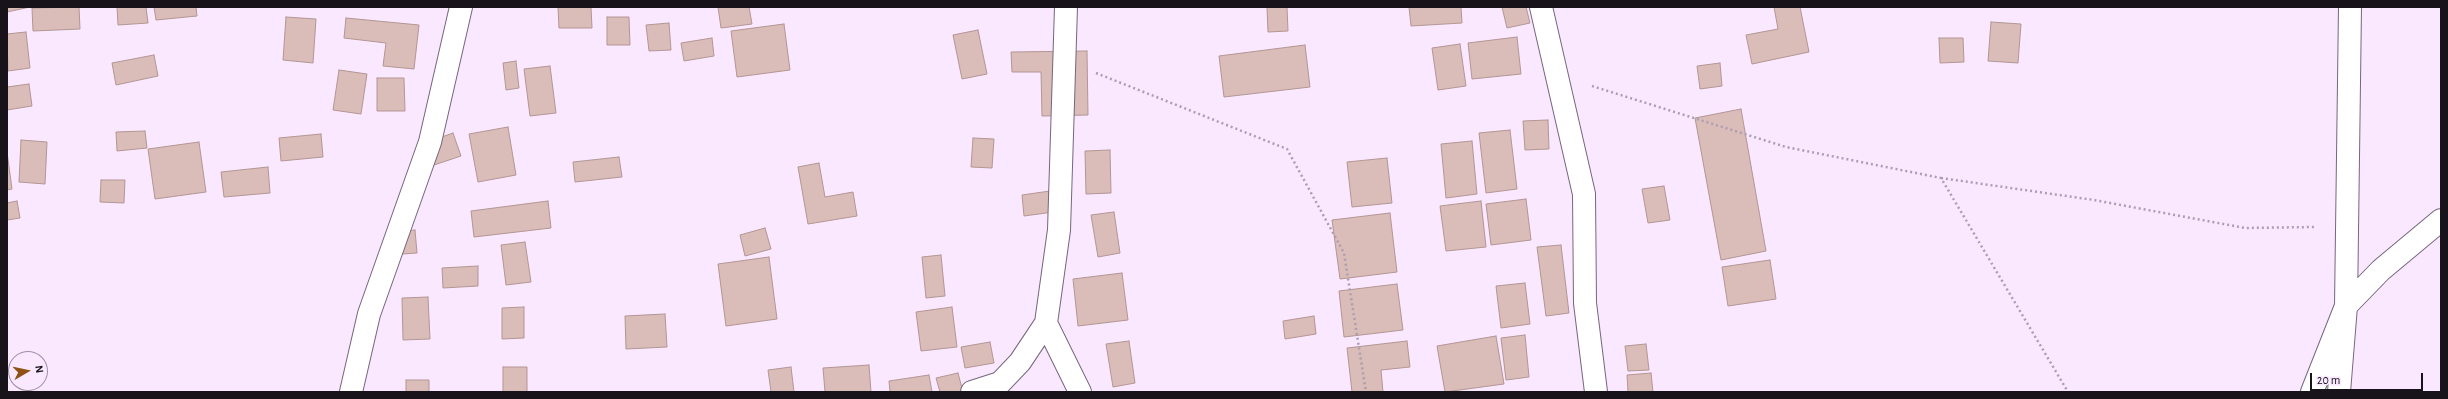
<!DOCTYPE html>
<html>
<head>
<meta charset="utf-8">
<style>
  body { margin:0 }
  #map { position:relative; width:2448px; height:399px; overflow:hidden; background:#f9e8ff; font-family:"Alegreya Sans",sans-serif }
  canvas { display:block }
  .frame { position:absolute; inset:0; border:8px solid #18121a; pointer-events:none }
  .north { position:absolute; left:8px; top:351px; width:40px; height:40px; box-sizing:border-box; background:#f9e8ff; border:1px solid #9f92a3; border-radius:50%; rotate:81deg; font-size:11px; font-weight:700; line-height:16px; text-align:center; color:#18121a }
  .north::after { content:''; display:block; margin:auto; width:14px; height:18px; background:#8f5214; clip-path:polygon(50% 0,100% 100%,50% 72%,0 100%) }
  .scale { position:absolute; left:2310px; top:373px; width:113px; height:18px; box-sizing:border-box; border:2px solid #18121a; border-top:0; padding-left:5px; font-size:12px; line-height:14px; white-space:nowrap; color:#18121a; -webkit-text-stroke:3px #f9e8ff; paint-order:stroke }
</style>
</head>
<body>
<div id="map">
<canvas width="2448" height="399"></canvas>
<div class="frame"></div>
<div class="north">N</div>
<div class="scale">20 m</div>
</div>
<script>
const c = document.querySelector('canvas').getContext('2d');
c.lineJoin = 'round';
function fillPath(path, color) { c.fillStyle = color; c.fill(path, 'evenodd'); }
const shape = rows => new Path2D(rows.map(r => 'M' + r).join(''));
function stroke(path, color, width, dash) { c.strokeStyle = color; c.lineWidth = width; c.lineCap = dash ? 'butt' : 'round'; c.setLineDash(dash || []); c.stroke(path); }
const building = shape([
  [7,7,30,7,7,12,7,7],
  [79,7,80,29,33,31,32,8,79,7],
  [117,7,146,7,148,23,118,25,117,7],
  [154,7,196,7,197,16,156,20,154,7],
  [558,7,591,7,592,28,559,28,558,7],
  [718,7,749,7,752,24,721,28,718,7],
  [1267,7,1287,7,1288,31,1268,32,1267,7],
  [1409,7,1461,7,1462,23,1411,26,1409,7],
  [1502,7,1526,7,1530,23,1507,28,1502,7],
  [1774,7,1800,7,1809,52,1752,64,1746,35,1778,29,1774,7],
  [286,17,316,19,313,63,283,60,286,17],
  [607,17,629,17,630,45,607,45,607,17],
  [346,18,419,25,414,69,383,66,386,43,344,38,346,18],
  [1991,22,2021,24,2018,63,1988,61,1991,22],
  [669,23,671,50,649,51,646,25,669,23],
  [784,24,790,70,737,77,731,31,784,24],
  [978,30,987,74,962,79,953,35,978,30],
  [26,32,30,68,8,71,7,34,26,32],
  [1517,37,1521,74,1472,79,1468,43,1517,37],
  [712,38,714,56,684,61,681,43,712,38],
  [1939,38,1963,38,1964,62,1940,63,1939,38],
  [1460,44,1466,86,1438,90,1432,48,1460,44],
  [1305,45,1310,87,1224,97,1219,56,1305,45],
  [1087,51,1088,115,1042,116,1041,72,1012,72,1011,52,1087,51],
  [154,55,158,76,116,85,112,63,154,55],
  [516,61,519,88,506,90,503,63,516,61],
  [1720,63,1722,86,1700,89,1697,66,1720,63],
  [550,66,556,113,530,116,524,69,550,66],
  [339,70,367,74,361,114,333,110,339,70],
  [377,78,404,78,405,111,377,111,377,78],
  [29,84,32,106,7,110,7,87,29,84],
  [1741,109,1766,251,1721,260,1695,118,1741,109],
  [1548,120,1549,149,1525,150,1523,121,1548,120],
  [508,127,516,175,478,182,469,134,508,127],
  [1510,130,1517,189,1486,193,1479,133,1510,130],
  [145,131,147,148,117,151,116,132,145,131],
  [453,133,461,156,434,165,428,142,453,133],
  [321,134,323,157,281,161,279,138,321,134],
  [973,138,994,139,992,168,971,167,973,138],
  [21,140,47,142,45,184,19,182,21,140],
  [1472,141,1477,194,1446,198,1441,144,1472,141],
  [199,142,206,192,155,199,148,149,199,142],
  [1110,150,1111,193,1086,194,1085,151,1110,150],
  [7,152,12,189,7,190,7,152],
  [619,157,622,177,575,182,573,162,619,157],
  [1387,158,1392,203,1352,207,1347,162,1387,158],
  [819,163,825,197,853,192,857,216,808,224,798,167,819,163],
  [268,167,270,193,224,197,221,172,268,167],
  [101,180,125,180,124,203,100,202,101,180],
  [1664,186,1670,220,1648,223,1642,189,1664,186],
  [1064,189,1068,210,1024,216,1022,195,1064,189],
  [1526,199,1531,240,1491,245,1486,204,1526,199],
  [17,201,20,218,7,220,7,203,17,201],
  [548,201,551,228,474,237,471,211,548,201],
  [1481,201,1486,247,1446,251,1440,206,1481,201],
  [1114,212,1120,253,1098,257,1091,215,1114,212],
  [1390,213,1397,272,1340,279,1332,220,1390,213],
  [765,228,771,249,745,256,740,235,765,228],
  [415,230,417,253,389,255,387,233,415,230],
  [525,242,531,282,506,285,501,245,525,242],
  [1561,245,1569,313,1546,316,1537,247,1561,245],
  [941,255,945,296,926,298,922,257,941,255],
  [769,257,777,319,726,326,718,264,769,257],
  [1770,260,1776,299,1728,306,1722,267,1770,260],
  [478,266,478,286,443,288,442,268,478,266],
  [1122,273,1128,320,1078,326,1073,279,1122,273],
  [1525,283,1530,324,1501,328,1496,286,1525,283],
  [1397,284,1403,330,1344,337,1339,291,1397,284],
  [428,297,430,339,403,340,402,298,428,297],
  [524,307,524,338,502,339,502,308,524,307],
  [952,307,957,347,921,351,916,312,952,307],
  [665,314,667,347,626,349,625,316,665,314],
  [1314,316,1316,334,1285,339,1283,321,1314,316],
  [1525,335,1529,377,1506,380,1501,338,1525,335],
  [1496,336,1504,384,1445,392,1437,346,1496,336],
  [1129,341,1135,383,1113,387,1106,344,1129,341],
  [1407,341,1410,367,1381,370,1383,392,1352,392,1347,348,1407,341],
  [990,342,994,363,965,368,961,347,990,342],
  [1646,344,1649,370,1628,371,1625,346,1646,344],
  [869,365,871,392,825,392,823,368,869,365],
  [503,367,527,367,527,392,503,392,503,367],
  [791,367,794,392,771,392,768,370,791,367],
  [958,373,963,392,940,392,936,378,958,373],
  [1651,373,1653,392,1628,392,1627,375,1651,373],
  [929,375,932,392,890,392,889,381,929,375],
  [406,380,429,380,429,392,406,392,406,380]
]);
fillPath(building, '#dabcb8');
stroke(building, '#b39693', 1);
const minor = shape([
  [1541,7,1584,194,1585,303,1596,392],
  [1046,323,1080,392],
  [351,392,369,314,430,142,461,7],
  [972,392,1000,383,1020,362,1046,323,1059,230,1066,7],
  [2312,392,2346,306,2381,270,2441,220],
  [2339,392,2346,306,2350,7]
]);
stroke(minor, '#76677b', 24);
stroke(shape([
  [1096,73,1287,149,1344,253,1366,392],
  [1592,86,1786,147,1941,178,2068,392],
  [1941,178,2094,200,2245,228,2315,227]
]), '#ab9eb0', 2.5, [2, 3]);
stroke(minor, '#fff', 22);
</script>
</body>
</html>
